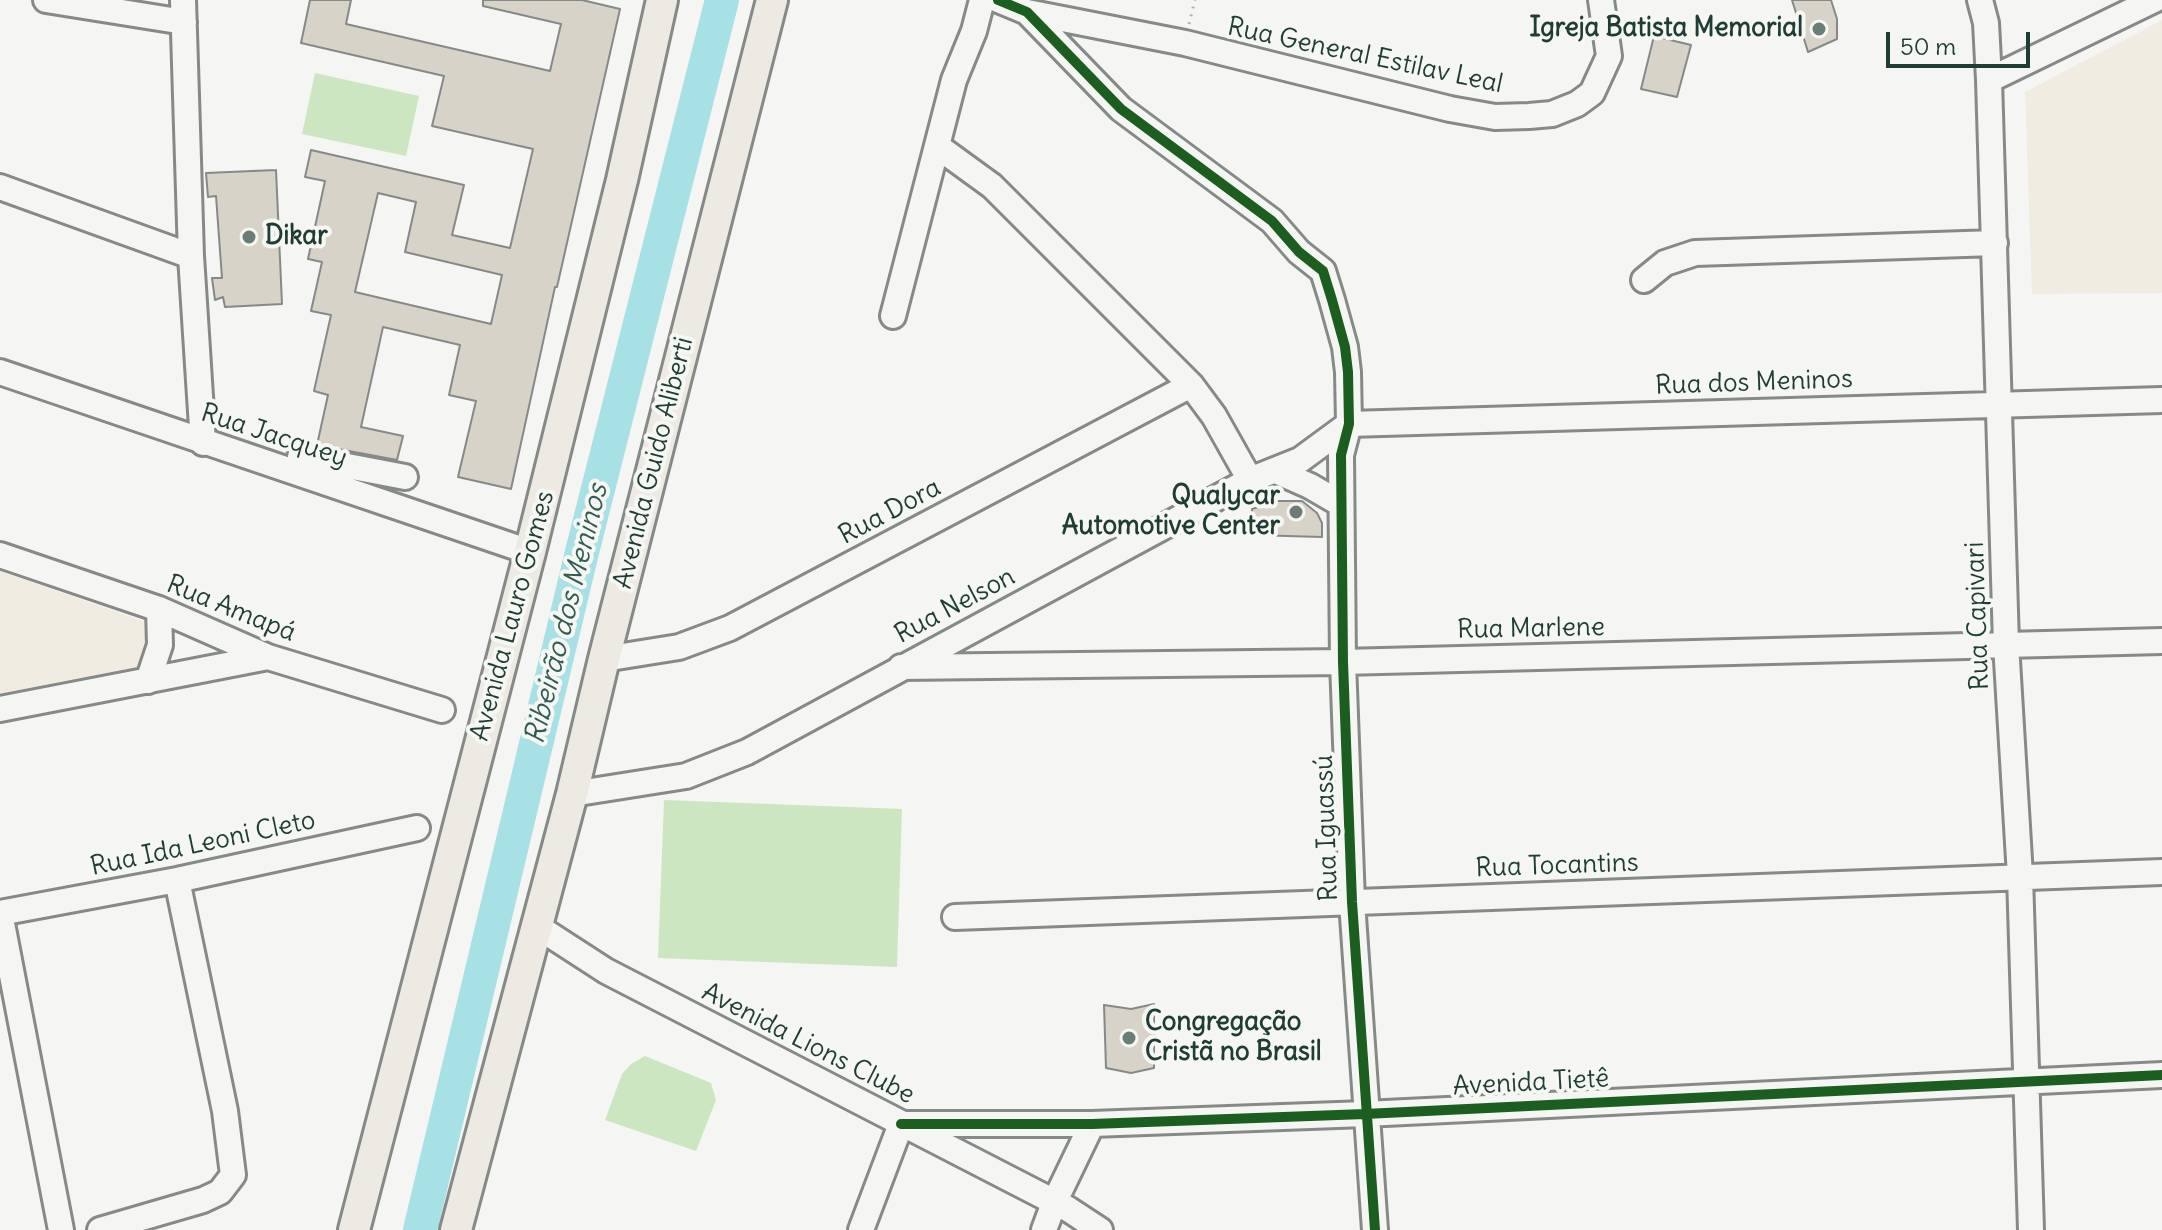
<!DOCTYPE html>
<html>
<head>
<meta charset="utf-8">
<style>
  body { margin:0 }
  #map { position:relative; width:2162px; height:1230px; overflow:hidden; background:#f5f5f3; font-family:Delius,sans-serif }
  canvas { display:block }
  .scale { position:absolute; left:1886px; top:32px; width:144px; height:36px; box-sizing:border-box; border:4px solid #1f3d34; border-top:0; padding-left:10px; font-size:24px; line-height:28px; white-space:nowrap; color:#1f3d34; -webkit-text-stroke:6px #f6f6f2; paint-order:stroke }
</style>
</head>
<body>
<div id="map">
<canvas width="2162" height="1230"></canvas>
<div class="scale">50 m</div>
</div>
<script>
const c = document.querySelector('canvas').getContext('2d');
c.lineJoin = 'round';
function fillPath(path, color) { c.fillStyle = color; c.fill(path, 'evenodd'); }
const shape = rows => new Path2D(rows.map(r => 'M' + r).join(''));
function stroke(path, color, width, dash) { c.strokeStyle = color; c.lineWidth = width; c.lineCap = dash ? 'butt' : 'round'; c.setLineDash(dash || []); c.stroke(path); }
function label(font, color, halo, rows, align = 'center') {
  c.font = font + ' Delius,sans-serif'; c.lineWidth = 8; c.setLineDash([]); c.textBaseline = 'middle'; c.strokeStyle = halo; c.fillStyle = color; for (const [text, x, y, turn = 0] of rows) {
    c.save(); c.translate(x, y); c.rotate((+turn || 0) * Math.PI / 180); c.textAlign = isNaN(turn) ? turn : align; if (halo) c.strokeText(text, 0, 0); c.fillText(text, 0, 0); c.restore();
  }
}
fillPath(shape([
  [2162,20,2162,293,2032,294,2025,92],
  [0,571,154,625,140,671,0,699]
]), '#f1ece2');
fillPath(shape([
  [315,73,419,96,406,156,302,134],
  [664,800,902,809,897,967,658,958],
  [645,1056,711,1083,716,1100,696,1151,605,1120,622,1074,631,1064]
]), '#cce6c2');
stroke(shape([
  [420,1230,581,556,722,0]
]), '#a7e0e5', 34);
const building = shape([
  [310,0,351,0,346,24,550,71,561,24,483,6,483,0,582,0,620,9,557,287,555,287,511,489,458,477,476,401,449,395,460,345,383,327,361,427,403,436,397,460,317,445,328,395,314,391,331,315,311,311,322,262,308,259,325,181,305,177,311,150,464,185,452,235,510,248,533,149,432,126,444,76,301,43,310,0],
  [378,193,416,202,405,252,502,275,491,324,355,292,378,193],
  [1792,0,1831,0,1837,19,1837,39,1808,52,1792,0],
  [1654,36,1691,45,1677,97,1641,89,1654,36],
  [276,170,282,304,225,307,223,297,215,300,212,278,222,278,216,196,208,197,206,173,276,170],
  [1276,501,1302,501,1317,513,1322,523,1322,537,1252,535,1252,509,1276,501],
  [1154,1004,1154,1068,1131,1073,1106,1068,1104,1005,1131,1009,1154,1004]
]);
fillPath(building, '#d8d3c9');
stroke(building, '#858a88', 2);
const minor = shape([
  [46,0,184,22],
  [183,0,191,256,203,443],
  [998,0,1027,12,1121,109,1272,221,1299,252,1323,271,1332,300,1345,347,1348,372,1349,424,1341,455,1343,662,1352,902,1375,1230],
  [1980,0,1986,23,1989,80,2006,644,2020,876,2031,1230],
  [1027,12,1185,43,1450,109,1495,117,1529,116,1552,114,1577,104,1592,93,1609,56,1601,0],
  [1989,80,2154,0],
  [937,146,992,186,1191,385,1214,416,1250,480],
  [0,187,191,256],
  [1644,280,1665,263,1695,253,1995,243],
  [893,316,954,80,974,31,982,0],
  [0,372,530,552],
  [1349,424,2162,400],
  [300,457,405,477],
  [1276,471,1310,486,1341,504],
  [0,555,159,609,268,657,442,710],
  [604,659,679,647,730,628,1191,385],
  [901,667,1343,662,2162,641],
  [148,681,160,645,159,609],
  [0,709,268,657],
  [572,794,686,776,747,752,1250,480,1300,460,1349,424],
  [0,913,177,880,417,828],
  [0,913,61,1230],
  [955,917,2162,872],
  [535,925,606,971,1068,1209,1100,1230],
  [901,1124,1092,1124,1365,1114,2162,1075],
  [100,1230,203,1200,220,1192,233,1175,225,1111,177,880],
  [861,1230,901,1124],
  [1044,1230,1054,1203,1092,1124]
]);
const major = shape([
  [354,1230,530,552,622,180,662,0],
  [456,1230,572,794,604,659,772,0]
]);
stroke(minor, '#858a88', 30);
stroke(major, '#858a88', 36);
stroke(shape([
  [1189,24,1195,0]
]), '#b0b4b2', 3, [2, 6]);
stroke(minor, '#f5f5f3', 24);
stroke(major, '#edeae4', 30);
stroke(shape([
  [998,0,1027,12,1121,109,1272,221,1299,252,1323,271,1332,300,1345,347,1348,372,1349,424,1341,455,1343,662,1352,902,1375,1230],
  [901,1124,1092,1124,1365,1114,2162,1075]
]), '#1b5e20', 10);
for (const [x, y, r, color] of [
  [1819,29,8,"#6a7d77"],
  [249,237,8,"#6a7d77"],
  [1296,512,8,"#6a7d77"],
  [1129,1038,8,"#6a7d77"]
]) { const dot = new Path2D(); dot.arc(x, y, r, 0, 2 * Math.PI); c.fillStyle = color; c.fill(dot); stroke(dot, '#f6f6f2', 3); }
label('bold 26px', '#1f3d34', '#f6f6f2', [
  ["Igreja Batista Memorial",1803,29],
  ["Dikar",265,237,"left"],
  ["Qualycar",1280,497],
  ["Automotive Center",1280,527],
  ["Congregação",1145,1023,"left"],
  ["Cristã no Brasil",1145,1053,"left"]
], 'right');
label('26px', '#1f3d34', '#f6f6f2', [
  ["Rua General Estilav Leal",1365,56,12],
  ["Rua dos Meninos",1754,383,-2],
  ["Rua Jacquey",274,436,18],
  ["Avenida Guido Aliberti",654,463,-76],
  ["Rua Dora",890,512,-28],
  ["Rua Nelson",955,606,-28],
  ["Rua Amapá",231,609,22],
  ["Avenida Lauro Gomes",513,616,-75],
  ["Rua Capivari",1978,616,-92],
  ["Rua Marlene",1531,629,-1],
  ["Rua Iguassú",1327,828,-92],
  ["Rua Ida Leoni Cleto",203,844,-12],
  ["Rua Tocantins",1557,866,-2],
  ["Avenida Lions Clube",808,1044,27],
  ["Avenida Tietê",1531,1083,-3]
]);
label('italic 28px', '#345c56', '#f6f6f2', [
  ["Ribeirão dos Meninos",567,614,-76]
]);
</script>
</body>
</html>
